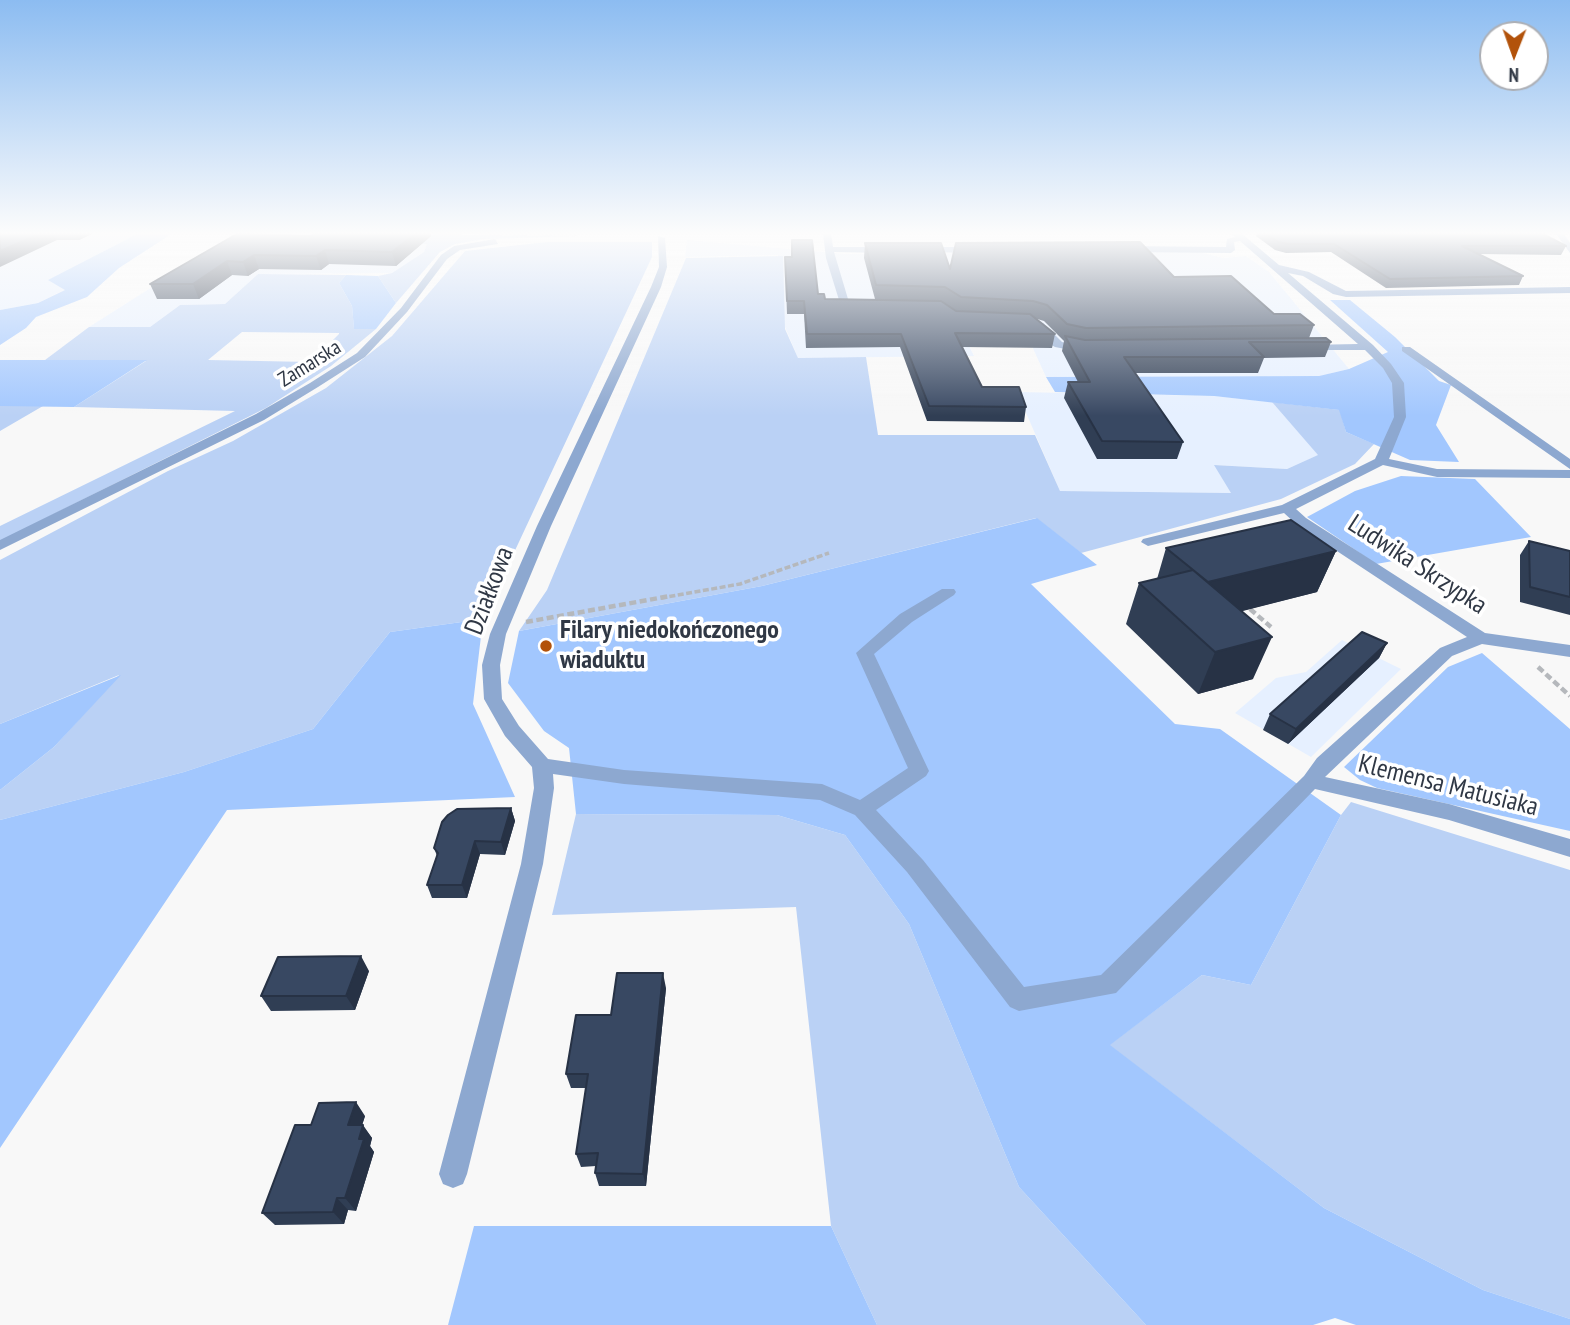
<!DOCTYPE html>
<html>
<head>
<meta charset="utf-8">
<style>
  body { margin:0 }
  #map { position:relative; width:1570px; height:1325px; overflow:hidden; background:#f8f8f8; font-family:"PT Sans Narrow",sans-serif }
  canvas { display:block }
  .north { position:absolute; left:1479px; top:21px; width:70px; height:70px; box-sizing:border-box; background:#fff; border:2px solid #acafb5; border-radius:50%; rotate:181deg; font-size:19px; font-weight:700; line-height:28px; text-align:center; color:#303845 }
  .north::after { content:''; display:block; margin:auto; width:24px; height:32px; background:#b2520a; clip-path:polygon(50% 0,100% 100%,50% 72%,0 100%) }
</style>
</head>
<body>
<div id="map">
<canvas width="1570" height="1325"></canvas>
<div class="north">N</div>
</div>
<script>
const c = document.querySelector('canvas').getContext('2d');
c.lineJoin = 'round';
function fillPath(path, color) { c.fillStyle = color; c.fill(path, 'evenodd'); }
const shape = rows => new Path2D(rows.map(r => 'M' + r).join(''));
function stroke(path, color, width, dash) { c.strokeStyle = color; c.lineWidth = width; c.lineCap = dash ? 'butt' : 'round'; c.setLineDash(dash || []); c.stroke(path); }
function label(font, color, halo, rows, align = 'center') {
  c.font = font + ' "PT Sans Narrow",sans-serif'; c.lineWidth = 7; c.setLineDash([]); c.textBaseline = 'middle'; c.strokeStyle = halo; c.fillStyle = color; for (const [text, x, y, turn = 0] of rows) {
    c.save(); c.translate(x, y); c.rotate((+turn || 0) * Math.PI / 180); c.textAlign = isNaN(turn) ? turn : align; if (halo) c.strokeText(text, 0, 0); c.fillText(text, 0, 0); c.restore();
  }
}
fillPath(shape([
  [0,231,143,231,49,280,66,289,38,303,0,310],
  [239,232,400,234,427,244,424,252,392,273,258,274,225,304,180,305,150,327,89,327],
  [687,240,845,254,1199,252,1223,258,1246,256,1269,272,1349,369,1319,376,1046,377,1026,333,958,324,974,356,798,358,780,315,778,255,685,257],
  [1017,392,1214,396,1272,402,1319,455,1287,469,1215,465,1232,493,1060,491],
  [1342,640,1401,669,1311,757,1235,713,1276,678,1306,672]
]), '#e6f0ff');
fillPath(shape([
  [400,234,578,236,484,239,455,244,440,252,396,303,378,276,392,273,424,252,427,244,398,243],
  [547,242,652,242,652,257,483,619,390,632,313,729,184,772,0,820,0,790,54,747,119,675,0,724,0,560,168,471,233,441,326,388,392,336,465,251],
  [783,256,785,329,798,358,866,357,878,435,1035,435,1060,491,1231,493,1214,465,1287,469,1318,455,1272,402,1340,410,1346,432,1374,444,1355,464,1281,499,1081,553,1036,518,762,586,519,631,547,590,686,258],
  [258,274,346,275,339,283,352,306,354,328,376,329,331,366,266,408,0,541,0,526,235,411,74,407,146,361,45,360,89,327,150,327,180,305,225,304],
  [242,332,339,333,339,334,311,362,208,360],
  [0,406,43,406,0,431],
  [1351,802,1570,870,1570,1319,1483,1290,1324,1208,1109,1045,1202,975,1251,985,1341,815],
  [576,814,777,815,845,835,909,924,1019,1187,1146,1325,877,1325,831,1226,796,907,552,915]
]), '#bad1f5');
fillPath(shape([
  [143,231,176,231,119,268,87,297,36,317,26,328,0,345,0,310,38,303,65,290,48,280],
  [346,275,378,276,396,303,376,329,354,329,352,306,339,283],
  [1330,300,1350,300,1395,337,1439,381,1451,385,1436,425,1459,462,1410,460,1346,432,1339,410,1214,396,1055,392,1046,377,1319,376,1349,369,1388,352],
  [0,360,147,360,74,407,0,406],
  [1401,476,1475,479,1531,537,1376,564,1307,517,1355,491],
  [1037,518,1097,565,1031,584,1175,724,1220,729,1341,815,1251,985,1202,975,1110,1045,1324,1208,1483,1290,1570,1319,1570,1325,1356,1325,1335,1318,1313,1325,1146,1325,1019,1187,909,924,845,835,777,815,576,814,569,748,544,731,508,683,519,631,762,586],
  [483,619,473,704,515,797,227,810,0,1148,0,820,184,772,313,729,390,632],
  [1482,653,1570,729,1570,831,1377,788,1360,780,1344,767,1448,667],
  [121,675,54,747,0,790,0,724],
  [474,1226,831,1226,877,1325,448,1325]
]), '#a2c7fe');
stroke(shape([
  [15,327,21,319,66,301,82,291,78,277,105,265,160,231]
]), '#a2c7fe', 4.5);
stroke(shape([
  [0,338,10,334,16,325]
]), '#a2c7fe', 5);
stroke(shape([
  [661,598,740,584,829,553]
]), '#b5b8bc', 3.5, [6, 2.5]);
stroke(shape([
  [1250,609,1271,627],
  [526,622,670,596],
  [1538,667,1570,696]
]), '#b5b8bc', 4.5, [7, 3.5]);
fillPath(shape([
  [405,231,1301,231,1297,233,1241,233,1279,265,1309,272,1346,291,1570,287,1570,293,1346,297,1333,294,1303,276,1288,273,1373,345,1391,364,1404,383,1406,417,1389,459,1437,469,1570,470,1570,478,1437,477,1383,465,1296,509,1306,518,1485,633,1570,645,1570,657,1482,644,1452,656,1325,777,1449,804,1570,839,1570,857,1449,820,1315,789,1116,993,1019,1011,1010,1007,907,872,855,815,820,800,624,784,553,774,554,788,543,864,467,1174,463,1184,453,1188,443,1184,439,1174,521,864,534,788,532,767,505,736,484,699,482,665,490,634,537,526,651,287,659,267,658,236,665,238,667,267,661,287,551,526,506,634,500,665,502,699,519,726,548,759,624,770,822,784,860,800,908,768,856,653,900,614,942,589,954,589,956,592,954,595,912,622,874,654,929,771,926,776,876,810,923,860,1024,987,1101,975,1304,776,1317,758,1440,648,1467,637,1296,524,1284,513,1148,546,1141,542,1143,539,1282,505,1375,459,1394,417,1392,383,1383,368,1365,350,1302,350,1302,346,1306,345,1358,344,1240,241,1234,242,1235,250,1231,253,1125,252,1121,249,1125,246,1226,247,1227,239,1235,237,1231,234,831,234,833,247,887,247,891,250,887,253,834,252,848,299,868,305,868,309,865,310,849,307,839,300,826,258,823,234,408,234,405,231],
  [1554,231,1562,231,1570,243,1570,253,1554,231],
  [495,239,498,244,460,250,447,259,407,312,365,357,318,387,264,420,0,550,0,540,256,414,310,383,357,353,401,308,441,255,454,246,495,239],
  [922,247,978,247,982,250,978,253,919,252,922,247],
  [1035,323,1043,323,1062,342,1091,350,1086,353,1055,347,1048,343,1034,325,1035,323],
  [1402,347,1410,347,1570,459,1570,469,1402,351,1402,347]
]), '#8da8d0');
fillPath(shape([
  [0,231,98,231,79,240,57,240],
  [1258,231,1537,231,1566,246,1561,255,1479,254,1523,276,1519,285,1386,288,1331,252,1286,253,1275,250,1256,236],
  [249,234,311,236,431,236,396,266,329,264,321,270,259,269,248,276,232,275,199,299,157,299,150,284],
  [865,243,950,269,1174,277,1274,314,1314,325,1309,338,1331,342,1325,357,1264,358,1258,373,1135,373,1183,442,1177,459,1097,459,1064,398,1068,382,1078,382,1062,351,1064,341,1044,321,1034,318,1055,334,1052,348,962,347,982,387,1026,407,1024,422,927,421,900,347,806,348,804,314,787,314,785,257,792,257,818,294,825,299,875,299,864,258],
  [1529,541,1570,551,1570,615,1520,602,1520,555],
  [1166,548,1336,551,1317,592,1241,611,1253,679,1198,694,1126,624,1139,583,1157,579],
  [1387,643,1379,658,1288,744,1263,730,1270,714],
  [511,808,515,821,505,855,480,854,467,898,432,898,427,885,437,856,434,848],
  [369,971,355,1010,271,1011,261,996],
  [666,988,646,1186,599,1186,595,1173,596,1166,581,1167,576,1154,586,1088,571,1088,566,1074,611,1015],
  [365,1116,362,1125,372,1138,370,1146,374,1152,356,1211,348,1210,344,1224,275,1225,262,1213,311,1125]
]), '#303e54');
fillPath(shape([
  [46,231,52,231,57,240,0,267,0,251],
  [74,231,98,231,79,240],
  [419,231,430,231,431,236,396,266,392,252],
  [325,250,329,264,321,270,316,256],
  [254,255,259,269,248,276,243,262],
  [227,261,232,275,199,299,193,284],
  [1336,551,1317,592,1192,624,1208,582],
  [1272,637,1253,679,1198,694,1215,652],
  [1387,643,1379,658,1288,744,1296,729],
  [511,808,515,821,505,855,501,842],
  [475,841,480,854,467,898,462,885],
  [361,956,369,971,355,1010,346,996],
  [663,973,666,988,646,1186,643,1174],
  [356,1102,365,1116,358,1138,348,1125],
  [363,1125,372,1138,370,1146,374,1152,356,1211,345,1198,359,1139],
  [337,1198,348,1210,344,1224,333,1212]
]), '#273245');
const building = shape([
  [0,231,46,231,0,251,0,231],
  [242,231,246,231,249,234,311,236,318,231,419,231,392,252,325,250,316,256,254,255,243,262,227,261,193,284,150,284,242,231],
  [1262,231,1537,231,1566,246,1462,246,1523,276,1390,279,1334,244,1289,244,1278,242,1262,231],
  [792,240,812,240,818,294,824,294,825,299,941,301,956,311,1030,314,1055,334,955,333,982,387,1019,387,1026,407,929,406,901,334,807,334,804,301,787,301,785,257,792,257,792,240],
  [1140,242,1174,277,1231,276,1274,314,1300,314,1314,325,1086,328,1067,324,1047,305,1033,301,961,297,945,287,876,285,865,243,941,243,950,269,956,243,1140,242],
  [1065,336,1085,340,1326,338,1331,342,1249,342,1264,357,1124,357,1183,442,1102,441,1068,382,1090,382,1065,336],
  [1291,520,1336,551,1208,582,1166,548,1291,520],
  [1529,541,1570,551,1570,597,1530,587,1529,541],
  [1193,570,1272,637,1215,652,1139,583,1193,570],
  [1362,632,1387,643,1296,729,1270,714,1362,632],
  [511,808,501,842,475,841,462,885,427,885,438,853,434,848,442,822,448,815,457,809,511,808],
  [361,956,346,996,261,996,278,957,361,956],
  [617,973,663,973,643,1174,595,1173,598,1153,576,1154,588,1074,566,1074,576,1015,611,1015,617,973],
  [356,1102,348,1125,363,1125,359,1139,364,1139,345,1198,337,1198,333,1212,262,1213,295,1125,311,1125,319,1103,356,1102]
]);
fillPath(building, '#384862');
stroke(building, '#273245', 2);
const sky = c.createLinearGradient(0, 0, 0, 416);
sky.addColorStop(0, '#8cbcf1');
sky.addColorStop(0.56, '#fcfcfc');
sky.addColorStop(1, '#fcfcfc00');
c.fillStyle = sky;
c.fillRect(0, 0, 1570, 416);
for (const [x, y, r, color] of [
  [546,646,7,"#b2520a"]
]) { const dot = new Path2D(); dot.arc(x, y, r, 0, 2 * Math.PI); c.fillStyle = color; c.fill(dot); stroke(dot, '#fff', 2.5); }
label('21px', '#303845', '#fff', [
  ["Zamarska",310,364,-32]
]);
label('26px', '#303845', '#fff', [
  ["Ludwika Skrzypka",1417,565,33],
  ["Działkowa",490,591,-69],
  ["Klemensa Matusiaka",1448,786,14]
]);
label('bold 26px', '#303845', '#fff', [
  ["Filary niedokończonego",560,631],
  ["wiaduktu",560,661]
], 'left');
</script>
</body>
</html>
